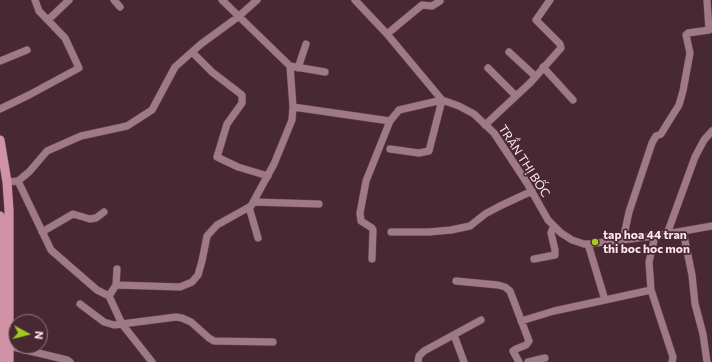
<!DOCTYPE html>
<html>
<head>
<meta charset="utf-8">
<style>
  body { margin:0 }
  #map { position:relative; width:712px; height:362px; overflow:hidden; background:#482933; font-family:Commissioner,sans-serif }
  canvas { display:block }
  .north { position:absolute; left:8px; top:314px; width:40px; height:40px; box-sizing:border-box; background:#482933; border:1px solid #91757e; border-radius:50%; rotate:97deg; font-size:11px; font-weight:700; line-height:16px; text-align:center; color:#fee8ee }
  .north::after { content:''; display:block; margin:auto; width:14px; height:18px; background:#a6c820; clip-path:polygon(50% 0,100% 100%,50% 72%,0 100%) }
</style>
</head>
<body>
<div id="map">
<canvas width="712" height="362"></canvas>
<div class="north">N</div>
</div>
<script>
const c = document.querySelector('canvas').getContext('2d');
c.lineJoin = 'round';
const shape = rows => new Path2D(rows.map(r => 'M' + r).join(''));
function stroke(path, color, width, dash) { c.strokeStyle = color; c.lineWidth = width; c.lineCap = dash ? 'butt' : 'round'; c.setLineDash(dash || []); c.stroke(path); }
function label(font, color, halo, rows, align = 'center') {
  c.font = font + ' Commissioner,sans-serif'; c.lineWidth = 3.5; c.setLineDash([]); c.textBaseline = 'middle'; c.strokeStyle = halo; c.fillStyle = color; for (const [text, x, y, turn = 0] of rows) {
    c.save(); c.translate(x, y); c.rotate((+turn || 0) * Math.PI / 180); c.textAlign = isNaN(turn) ? turn : align; if (halo) c.strokeText(text, 0, 0); c.fillText(text, 0, 0); c.restore();
  }
}
const minor = shape([
  [114,0,120,7],
  [355,0,387,34,442,100,459,106,474,114,494,133,527,183,548,220,561,233,572,240,584,244,588,244,655,236,712,226],
  [48,20,69,0],
  [387,34,422,5,432,6,440,1],
  [192,52,212,72,242,95,242,103,227,124,217,157,238,167,268,176],
  [509,52,535,76],
  [0,61,27,50],
  [290,66,325,72],
  [543,67,573,100],
  [298,68,306,44],
  [488,68,516,96],
  [293,107,390,121],
  [0,109,29,95,79,68,65,38,39,11,35,0],
  [485,125,531,82,561,48,560,44,536,20,550,0],
  [18,181,51,250,97,290,109,296,122,324,152,362],
  [7,182,18,181,29,172,47,151,81,136,127,126,152,110,175,67,201,44,238,17,257,0],
  [254,202,319,204],
  [249,207,258,238],
  [683,231,692,275,695,304,703,334,707,362],
  [42,232,73,214,90,219,96,218,104,212],
  [391,232,429,232,451,230,470,226,485,214,500,206,532,191],
  [667,234,695,157,704,140,712,131],
  [655,236,649,262,651,290,673,357,672,362],
  [623,240,629,212,652,143,656,136,661,134,664,129,679,105,683,91,690,53,686,35,688,33,709,30,707,0],
  [372,259,373,230,372,228,361,221,360,213,366,181,390,121,399,110,442,100,429,151,419,153,390,149],
  [534,259,555,255,555,250,551,233,552,230,556,228],
  [456,281,498,285,505,287,510,291,529,341,526,345,516,349,513,351,519,362],
  [116,285,117,269],
  [109,296,116,285,180,287,192,282,198,275,202,261,207,236,217,225,251,206,274,164,292,120,293,107,290,66,222,0],
  [605,300,651,290],
  [80,304,104,322,114,325,176,317,182,318,191,322,209,338,214,341,273,342],
  [521,321,554,311,605,300,588,244],
  [454,335,464,362],
  [9,346,67,360,70,362],
  [418,362,419,356,424,351,481,320],
  [528,362,545,358]
]);
const major = shape([
  [0,140,7,182,9,210,9,362],
  [0,216,1,362]
]);
stroke(minor, '#634852', 8);
stroke(major, '#634852', 10);
stroke(minor, '#9f7984', 7);
stroke(major, '#d192a6', 9);
for (const [x, y, r, color] of [
  [595,242,4,"#a6c820"]
]) { const dot = new Path2D(); dot.arc(x, y, r, 0, 2 * Math.PI); c.fillStyle = color; c.fill(dot); stroke(dot, '#482933', 1.5); }
label('12px', '#fee8ee', '#482933', [
  ["TRẦN THỊ BỐC",524,161,57]
]);
label('bold 12px', '#fee8ee', '#482933', [
  ["tap hoa 44 tran",603,235],
  ["thi boc hoc mon",603,249]
], 'left');
</script>
</body>
</html>
